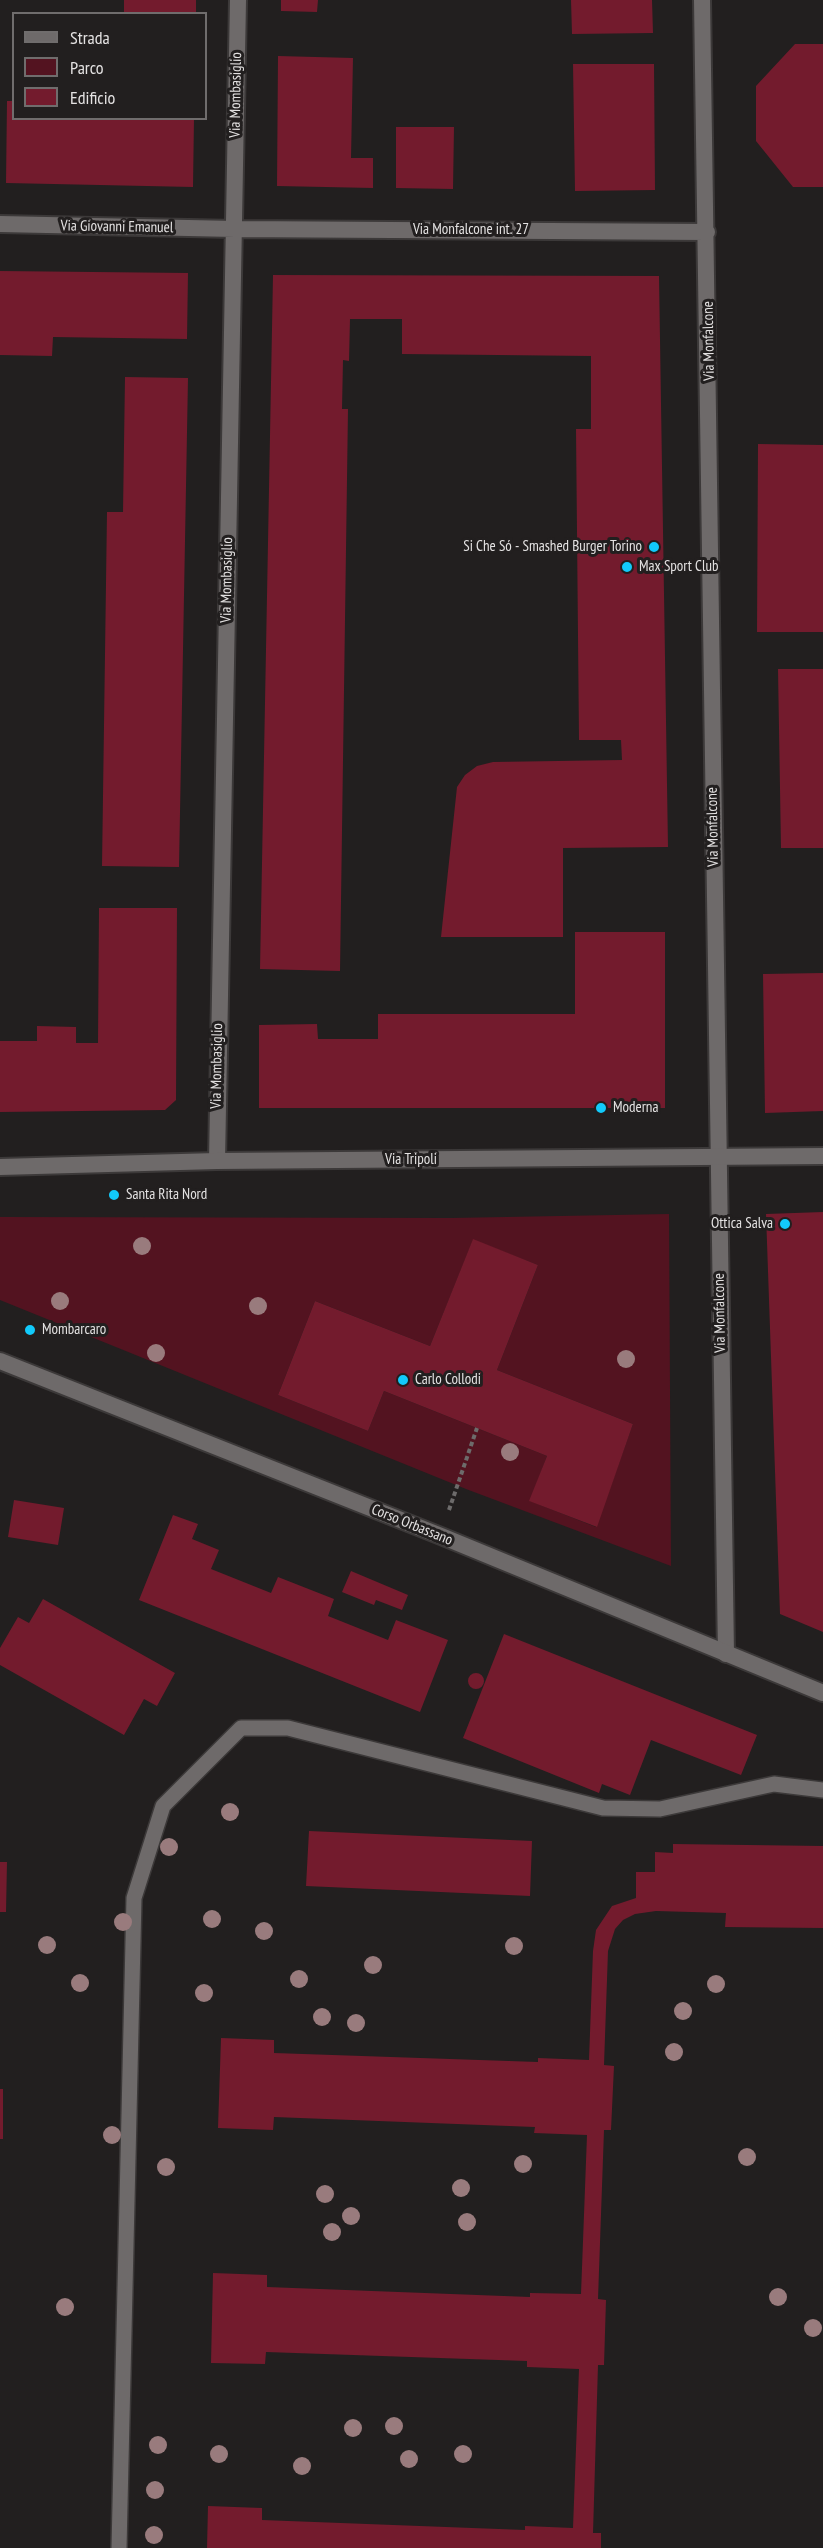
<!DOCTYPE html>
<html>
<head>
<meta charset="utf-8">
<style>
  body { margin:0 }
  #map { position:relative; width:823px; height:2548px; overflow:hidden; background:#221f1f; font-family:"PT Sans Narrow",sans-serif }
  canvas { display:block }
  .legend { position:absolute; left:12px; top:12px; width:195px; height:108px; box-sizing:border-box; background:#221f1f; border:2px solid #706d6d; margin:0; padding:8px 10px; list-style:none; font-size:18px; color:#e4e2e2 }
  .legend li { display:flex; align-items:center; gap:12px; height:30px }
  .legend b { width:30px; border:2px solid #706d6d }
</style>
</head>
<body>
<div id="map">
<canvas width="823" height="2548"></canvas>
<ul class="legend">
<li><b style="height:8px;background:#6e6a6a"></b>Strada</li>
<li><b style="height:16px;background:#531320"></b>Parco</li>
<li><b style="height:16px;background:#731b2d"></b>Edificio</li>
</ul>
</div>
<script>
const c = document.querySelector('canvas').getContext('2d');
c.lineJoin = 'round';
function fillPath(path, color) { c.fillStyle = color; c.fill(path, 'evenodd'); }
const shape = rows => new Path2D(rows.map(r => 'M' + r).join(''));
function stroke(path, color, width, dash) { c.strokeStyle = color; c.lineWidth = width; c.lineCap = dash ? 'butt' : 'round'; c.setLineDash(dash || []); c.stroke(path); }
function label(font, color, halo, rows, align = 'center') {
  c.font = font + ' "PT Sans Narrow",sans-serif'; c.lineWidth = 6; c.setLineDash([]); c.textBaseline = 'middle'; c.strokeStyle = halo; c.fillStyle = color; for (const [text, x, y, turn = 0] of rows) {
    c.save(); c.translate(x, y); c.rotate((+turn || 0) * Math.PI / 180); c.textAlign = isNaN(turn) ? turn : align; if (halo) c.strokeText(text, 0, 0); c.fillText(text, 0, 0); c.restore();
  }
}
fillPath(shape([
  [669,1214,671,1566,466,1489,0,1300,0,1217,451,1218],
  [473,1240,538,1265,497,1370,633,1424,596,1527,530,1501,547,1456,384,1391,368,1431,278,1395,315,1301,430,1346]
]), '#531320');
fillPath(shape([
  [124,0,196,0,196,14,124,14],
  [281,0,318,0,317,12,281,11],
  [571,0,652,0,653,33,572,34],
  [795,44,823,44,823,187,793,187,756,141,756,86],
  [278,56,353,58,351,158,373,158,373,188,277,186],
  [573,64,654,64,655,190,575,191],
  [7,101,14,101,14,118,194,118,193,187,6,183],
  [396,127,454,127,453,189,396,188],
  [0,271,188,273,187,339,53,337,52,356,0,355],
  [273,275,659,276,668,847,563,848,563,937,441,937,457,787,465,775,477,766,493,762,622,760,621,740,579,740,576,429,591,429,591,356,402,354,402,319,350,319,349,361,343,360,342,409,348,409,340,971,260,969],
  [125,377,188,378,179,867,102,866,107,512,123,512],
  [758,444,823,445,823,632,757,632],
  [778,669,823,669,823,848,781,848],
  [99,908,177,908,176,1100,165,1110,0,1112,0,1041,37,1041,37,1026,76,1027,76,1043,98,1043],
  [575,932,665,932,665,1108,259,1108,259,1025,317,1024,318,1039,378,1039,378,1014,575,1014],
  [823,973,823,1111,765,1113,763,974],
  [823,1212,823,1632,780,1614,766,1214],
  [473,1239,538,1265,497,1370,633,1424,597,1527,529,1501,547,1456,384,1391,368,1431,278,1395,315,1301,430,1346],
  [14,1500,64,1508,58,1545,8,1537],
  [173,1515,198,1524,192,1539,219,1550,211,1569,271,1593,278,1577,334,1599,328,1616,388,1640,396,1620,448,1640,420,1712,139,1600],
  [351,1571,408,1595,402,1610,376,1600,374,1605,342,1592],
  [43,1599,175,1673,157,1706,144,1699,124,1735,0,1665,0,1648,18,1617,29,1623],
  [504,1634,757,1735,741,1775,651,1740,630,1795,602,1784,599,1793,463,1738],
  '468 1681a8 8 0 1 1 16 0a8 8 0 1 1-16 0Z',
  [309,1831,532,1841,530,1896,306,1886],
  [673,1844,823,1846,823,1928,725,1927,726,1913,656,1911,635,1914,623,1920,615,1929,608,1951,604,2065,614,2066,611,2130,604,2130,598,2299,606,2300,604,2365,598,2365,593,2533,601,2533,601,2548,207,2548,208,2506,262,2508,262,2520,525,2530,525,2526,573,2528,579,2369,527,2367,527,2361,266,2352,265,2364,211,2363,213,2273,267,2275,267,2287,530,2297,530,2293,581,2294,587,2135,534,2133,535,2127,274,2117,273,2130,218,2128,221,2038,274,2040,274,2053,538,2062,538,2058,589,2060,593,1951,596,1930,612,1906,636,1898,636,1872,655,1872,655,1852,673,1853],
  [0,1862,7,1862,6,1912,0,1912],
  [0,2089,3,2089,3,2139,0,2139]
]), '#731b2d');
const service = shape([
  [119,2548,134,1898,163,1806,241,1728,288,1728,603,1808,660,1809,774,1784,823,1790]
]);
const minor = shape([
  [702,0,726,1654],
  [0,224,235,229,707,232],
  [217,1161,238,0]
]);
const tertiary = shape([
  [0,1167,217,1161,823,1156],
  [0,1361,441,1536,823,1693]
]);
stroke(service, '#3c3939', 18);
stroke(minor, '#3c3939', 20);
stroke(tertiary, '#3c3939', 20);
stroke(shape([
  [449,1510,477,1428]
]), '#6d6b6b', 4, [4.5, 3]);
stroke(service, '#6e6a6a', 15);
stroke(minor, '#6e6a6a', 16);
stroke(tertiary, '#6e6a6a', 16);
c.fillStyle = '#997b7d';
for (const [x, y] of [
  [142,1246],
  [60,1301],
  [258,1306],
  [156,1353],
  [626,1359],
  [510,1452],
  [230,1812],
  [169,1847],
  [212,1919],
  [123,1922],
  [264,1931],
  [47,1945],
  [514,1946],
  [373,1965],
  [299,1979],
  [80,1983],
  [716,1984],
  [204,1993],
  [683,2011],
  [322,2017],
  [356,2023],
  [674,2052],
  [112,2135],
  [747,2157],
  [523,2164],
  [166,2167],
  [461,2188],
  [325,2194],
  [351,2216],
  [467,2222],
  [332,2232],
  [778,2297],
  [65,2307],
  [813,2328],
  [394,2426],
  [353,2428],
  [158,2445],
  [219,2454],
  [463,2454],
  [409,2459],
  [302,2466],
  [155,2490],
  [154,2535]
]) { c.beginPath(); c.arc(x, y, 9, 0, 2 * Math.PI); c.fill(); }
for (const [x, y, r, color] of [
  [654,547,6,"#12cafb"],
  [627,567,6,"#12cafb"],
  [601,1108,6,"#12cafb"],
  [114,1195,6,"#12cafb"],
  [785,1224,6,"#12cafb"],
  [30,1330,6,"#12cafb"],
  [403,1380,6,"#12cafb"]
]) { const dot = new Path2D(); dot.arc(x, y, r, 0, 2 * Math.PI); c.fillStyle = color; c.fill(dot); stroke(dot, '#221f1f', 2); }
label('15px', '#e4e2e2', '#221f1f', [
  ["Via Mombasiglio",236,95,-89],
  ["Via Giovanni Emanuel",117,227,1],
  ["Via Monfalcone int. 27",471,230],
  ["Via Monfalcone",709,341,-91],
  ["Via Mombasiglio",227,580,-89],
  ["Via Monfalcone",713,827,-91],
  ["Via Mombasiglio",217,1066,-89],
  ["Via Tripoli",411,1160],
  ["Via Monfalcone",720,1313,-91],
  ["Corso Orbassano",412,1525,22]
]);
label('15px', '#e4e2e2', '#221f1f', [
  ["Si Che Só - Smashed Burger Torino",642,547,"right"],
  ["Max Sport Club",639,567],
  ["Moderna",613,1108],
  ["Santa Rita Nord",126,1195],
  ["Ottica Salva",773,1224,"right"],
  ["Mombarcaro",42,1330],
  ["Carlo Collodi",415,1380]
], 'left');
</script>
</body>
</html>
